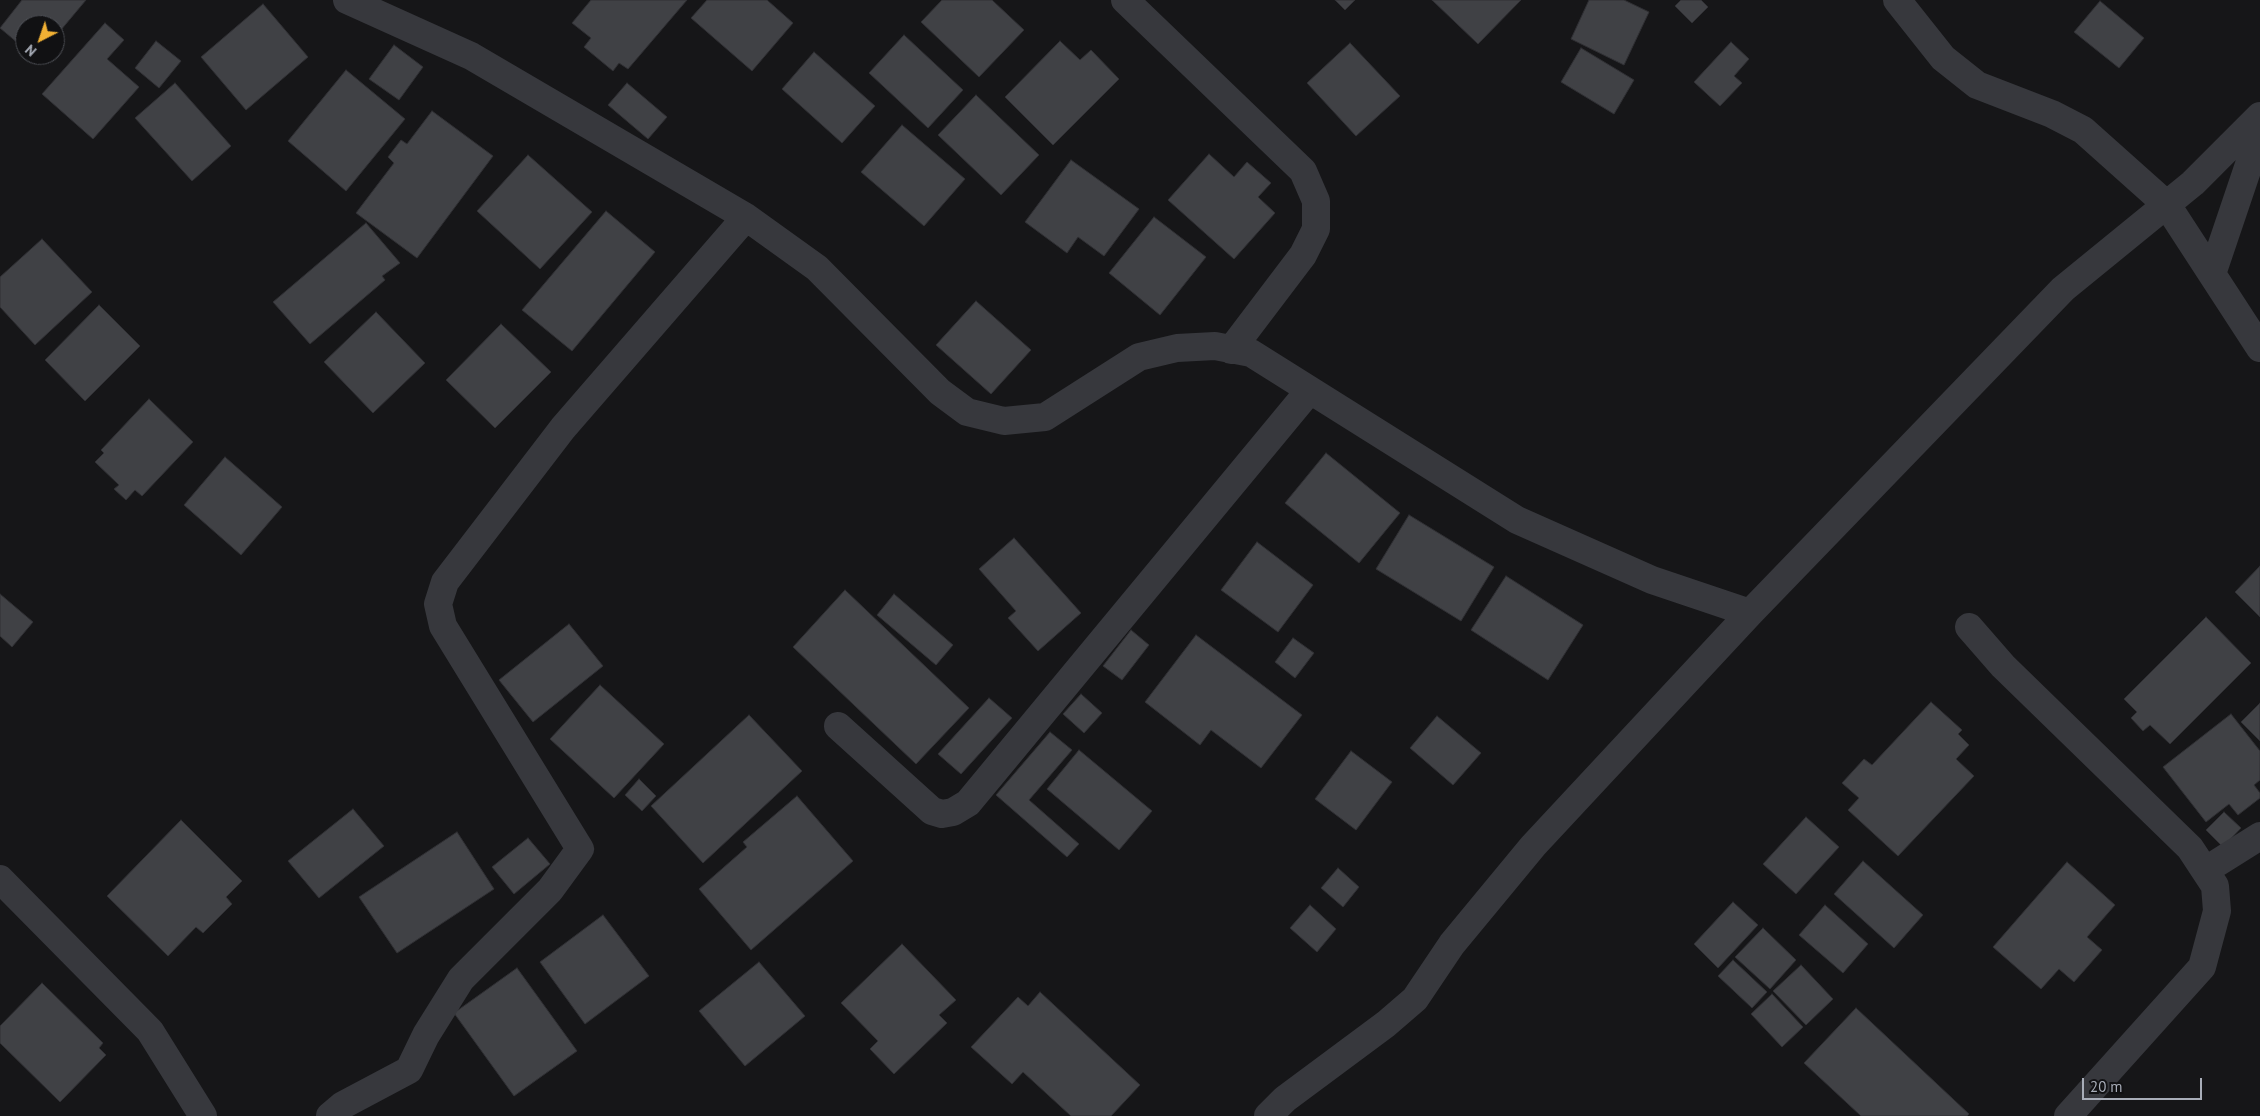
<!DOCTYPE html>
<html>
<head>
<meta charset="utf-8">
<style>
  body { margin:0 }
  #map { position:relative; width:2260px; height:1116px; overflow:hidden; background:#161618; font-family:"PT Sans",sans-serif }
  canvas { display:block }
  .north { position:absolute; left:15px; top:15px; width:50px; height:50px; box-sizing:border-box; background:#111113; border:1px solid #4d4f55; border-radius:50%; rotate:221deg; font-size:14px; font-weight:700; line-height:20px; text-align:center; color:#a8adb8 }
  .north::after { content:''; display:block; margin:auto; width:18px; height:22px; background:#f2b134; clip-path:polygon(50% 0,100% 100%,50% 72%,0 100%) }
  .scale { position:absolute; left:2082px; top:1078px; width:120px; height:22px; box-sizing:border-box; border:2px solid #a8adb8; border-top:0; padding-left:6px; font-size:15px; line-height:18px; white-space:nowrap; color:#a8adb8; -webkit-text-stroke:4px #111113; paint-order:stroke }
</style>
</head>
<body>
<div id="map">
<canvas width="2260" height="1116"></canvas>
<div class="north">N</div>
<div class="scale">20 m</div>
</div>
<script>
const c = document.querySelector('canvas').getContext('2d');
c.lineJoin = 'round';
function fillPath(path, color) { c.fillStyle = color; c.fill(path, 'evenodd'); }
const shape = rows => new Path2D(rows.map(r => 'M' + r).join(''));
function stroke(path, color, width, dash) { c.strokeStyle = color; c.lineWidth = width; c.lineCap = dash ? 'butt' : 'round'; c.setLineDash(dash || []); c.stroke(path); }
const building = shape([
  [22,0,86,0,55,37,55,25,25,25,25,49,0,28,22,0],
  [591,0,687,0,628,69,619,63,613,71,584,47,591,38,572,23,591,0],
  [707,0,767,0,793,23,752,71,691,18,707,0],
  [942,0,992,0,1024,30,979,77,921,22,942,0],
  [1335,0,1355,0,1345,10,1335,0],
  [1432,0,1521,0,1478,44,1432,0],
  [1589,0,1624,0,1649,12,1624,65,1571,39,1589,0],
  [1681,0,1701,0,1708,7,1692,23,1675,6,1681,0],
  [2100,1,2144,38,2119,68,2074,32,2100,1],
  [263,4,308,57,246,110,201,57,263,4],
  [105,23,124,40,107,59,139,87,93,139,42,94,105,23],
  [904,35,963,90,928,128,869,73,904,35],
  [156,41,181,61,159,88,135,68,156,41],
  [1060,41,1080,60,1091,50,1119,79,1053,145,1005,97,1060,41],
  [1731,42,1749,59,1734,76,1742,83,1720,106,1694,82,1731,42],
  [1350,43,1400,96,1356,136,1307,83,1350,43],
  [394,45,423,67,399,100,369,79,394,45],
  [1581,48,1634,80,1614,114,1561,82,1581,48],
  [814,52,875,106,842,143,782,89,814,52],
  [346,70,405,119,346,191,288,141,346,70],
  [175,83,231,146,192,181,135,118,175,83],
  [627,83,667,117,648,139,608,105,627,83],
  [976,95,1039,155,1001,195,938,135,976,95],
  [432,111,493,156,417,258,356,213,394,163,388,157,401,140,407,144,432,111],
  [902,125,965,179,924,226,861,172,902,125],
  [1209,154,1234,177,1247,162,1271,183,1258,197,1275,213,1234,259,1168,200,1209,154],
  [528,155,592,212,540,269,477,211,528,155],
  [1071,160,1139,209,1104,256,1078,237,1067,253,1025,222,1071,160],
  [606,211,655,252,572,351,522,310,606,211],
  [1154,217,1206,257,1160,315,1109,273,1154,217],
  [366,223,400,263,382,276,385,280,310,344,273,302,366,223],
  [42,239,92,292,35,345,0,307,0,277,42,239],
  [976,301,1031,350,991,394,936,345,976,301],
  [99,305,140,346,85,401,45,360,99,305],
  [376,312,425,363,373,413,324,362,376,312],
  [501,324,551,372,495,428,446,380,501,324],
  [149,399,193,442,142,496,135,490,126,500,114,489,119,485,95,462,104,453,101,450,149,399],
  [1326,453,1400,513,1359,563,1285,503,1326,453],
  [225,457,282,507,241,555,184,505,225,457],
  [1409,515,1494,567,1461,621,1376,569,1409,515],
  [1014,538,1081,613,1038,651,1008,618,1016,611,979,569,1014,538],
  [1257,542,1313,585,1278,632,1221,590,1257,542],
  [2260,566,2260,617,2235,592,2260,566],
  [1506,576,1583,625,1548,680,1471,630,1506,576],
  [845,590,969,708,916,764,793,647,845,590],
  [0,594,33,622,12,647,0,636,0,594],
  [894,594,953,645,936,665,877,615,894,594],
  [2206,617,2251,663,2170,744,2150,725,2143,731,2131,718,2137,712,2124,699,2206,617],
  [569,624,603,666,533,722,499,680,569,624],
  [1131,630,1149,645,1122,680,1103,666,1131,630],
  [1196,635,1302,715,1261,768,1211,730,1200,745,1145,702,1196,635],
  [1293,638,1314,653,1295,678,1275,662,1293,638],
  [600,685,664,744,614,798,550,739,600,685],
  [1081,694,1102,713,1084,733,1063,714,1081,694],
  [989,698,1012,718,961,774,938,754,989,698],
  [1931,702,1962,730,1958,734,1969,745,1956,759,1974,776,1898,856,1848,810,1859,798,1842,783,1864,759,1872,765,1931,702],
  [2260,703,2260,741,2241,722,2260,703],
  [2231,714,2260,751,2260,780,2254,785,2260,793,2260,798,2238,815,2229,804,2206,822,2163,767,2231,714],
  [749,715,802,771,703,863,651,806,749,715],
  [1437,716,1481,753,1453,785,1410,748,1437,716],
  [1050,732,1072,750,1029,800,1079,844,1067,857,996,795,1050,732],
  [1079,750,1152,811,1119,850,1047,789,1079,750],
  [1351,751,1392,782,1356,830,1315,799,1351,751],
  [639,779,656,796,642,811,625,795,639,779],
  [797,796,853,861,751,950,699,889,747,847,743,842,797,796],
  [353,809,384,846,319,898,288,861,353,809],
  [2224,812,2241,828,2223,847,2206,830,2224,812],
  [1806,817,1839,847,1796,894,1763,864,1806,817],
  [181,820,242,881,226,897,232,904,203,933,196,927,168,956,107,896,181,820],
  [457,832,494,889,397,953,359,897,457,832],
  [528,838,550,864,514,894,492,867,528,838],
  [1863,861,1923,915,1894,948,1834,894,1863,861],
  [2067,862,2115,905,2087,937,2102,950,2074,982,2059,969,2041,989,1993,947,2067,862],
  [1338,868,1359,887,1343,907,1321,888,1338,868],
  [1733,902,1758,925,1718,968,1694,944,1733,902],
  [1310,905,1336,929,1317,952,1290,928,1310,905],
  [1825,905,1868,944,1843,973,1799,935,1825,905],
  [603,915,649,976,585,1024,540,962,603,915],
  [1763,928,1796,960,1770,989,1735,957,1763,928],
  [902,944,956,1000,939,1015,947,1023,894,1074,870,1049,878,1041,841,1003,902,944],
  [1733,960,1767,992,1752,1008,1718,976,1733,960],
  [759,962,805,1016,745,1066,699,1011,759,962],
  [1801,965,1833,999,1806,1025,1773,991,1801,965],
  [517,968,577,1051,514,1096,454,1013,517,968],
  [42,983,103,1043,99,1048,106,1055,60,1102,0,1043,0,1026,42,983],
  [1040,992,1140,1085,1111,1116,1071,1116,1023,1072,1012,1084,971,1047,1018,997,1028,1006,1040,992],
  [1772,994,1803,1027,1782,1047,1751,1014,1772,994],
  [1856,1008,1969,1114,1967,1116,1861,1116,1804,1063,1856,1008]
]);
fillPath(building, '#404145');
stroke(building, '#303034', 1);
stroke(shape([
  [347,0,471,56,746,217,817,268,940,392,967,412,1004,421,1045,417,1139,357,1177,348,1215,346,1251,353,1517,520,1652,580,1750,613],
  [1125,0,1303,171,1316,201,1316,229,1303,255,1231,350],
  [1897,0,1943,58,1977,85,2052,114,2083,130,2167,205,2260,348],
  [2212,274,2260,132],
  [1969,627,2003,666,2190,848,2215,886,2217,911,2202,967,2068,1116],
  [838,726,932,811,942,814,953,812,968,803,1309,391],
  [2206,870,2260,836],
  [0,879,150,1031,203,1116],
  [330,1116,343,1105,409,1070,426,1035,461,979,550,890,580,849,443,626,438,604,445,582,563,428,746,217],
  [1268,1116,1285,1099,1386,1024,1415,999,1452,944,1533,846,1750,613,2063,289,2193,183,2260,116]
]), '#37383d', 28);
</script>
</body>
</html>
